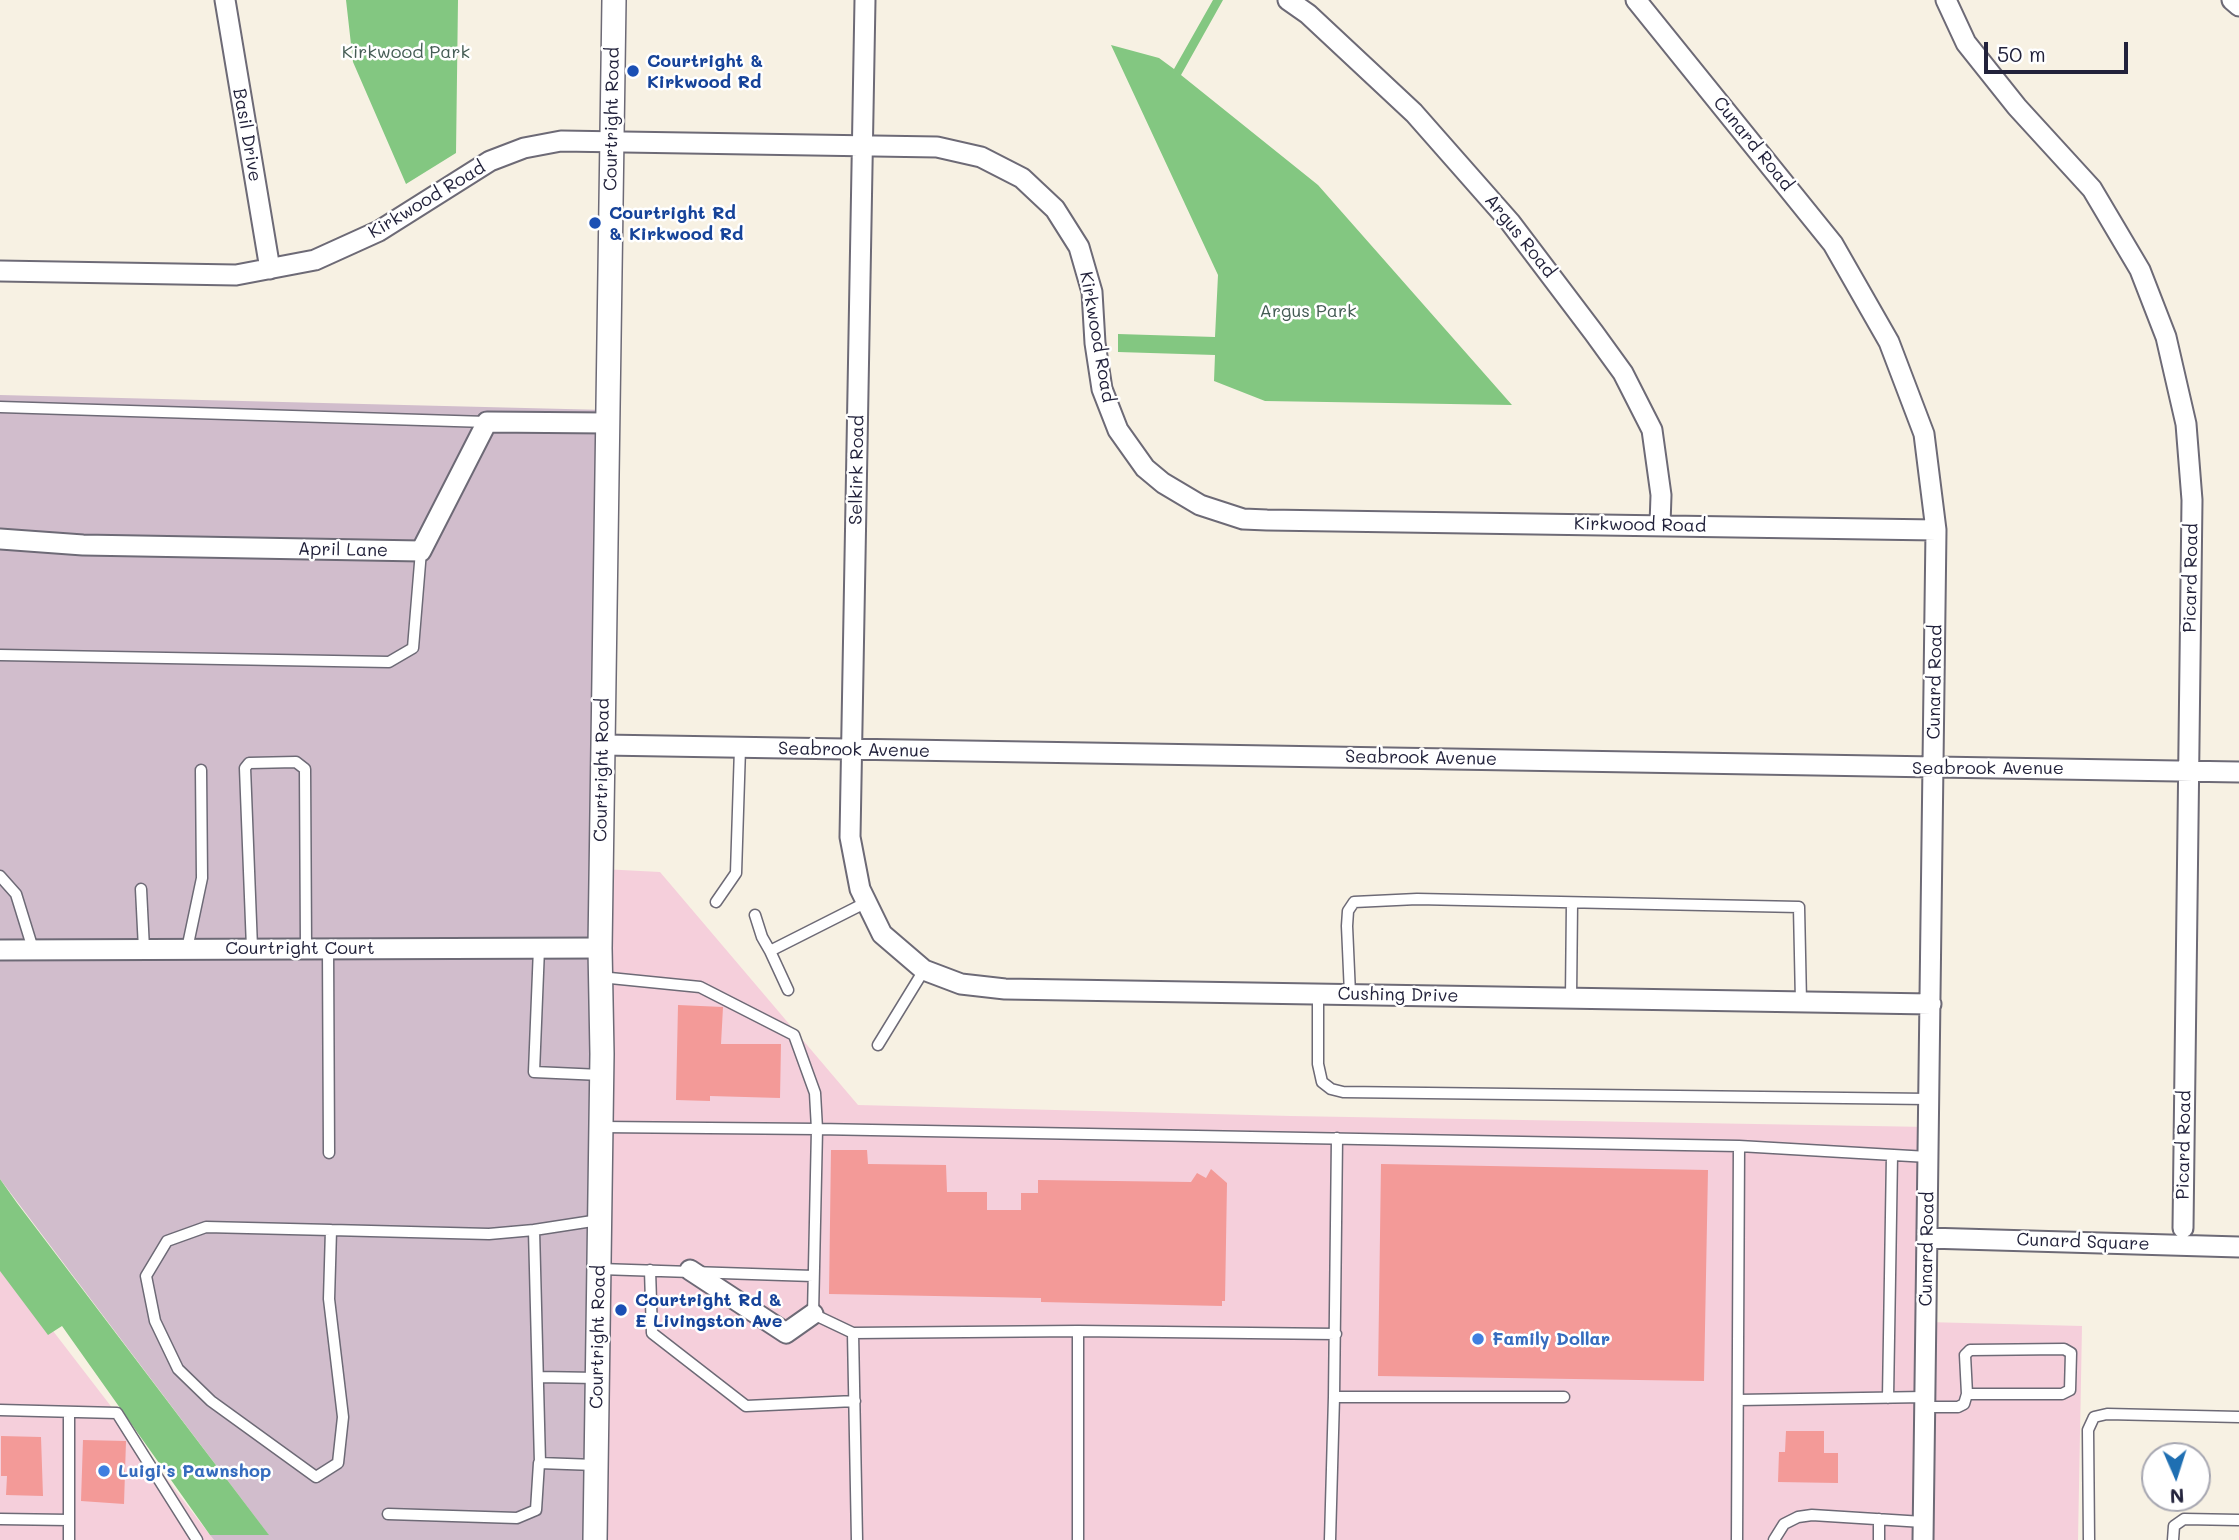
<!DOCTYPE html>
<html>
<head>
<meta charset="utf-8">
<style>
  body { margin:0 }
  #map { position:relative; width:2239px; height:1540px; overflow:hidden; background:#f7f1e3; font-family:Mali,sans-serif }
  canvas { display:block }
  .north { position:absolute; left:2141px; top:1442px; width:70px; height:70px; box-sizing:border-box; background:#fff; border:2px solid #a7a7b1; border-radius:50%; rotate:177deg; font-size:19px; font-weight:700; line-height:28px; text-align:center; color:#22223b }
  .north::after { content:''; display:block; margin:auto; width:24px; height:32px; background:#1f6fb2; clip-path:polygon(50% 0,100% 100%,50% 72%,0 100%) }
  .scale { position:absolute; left:1984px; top:42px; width:144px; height:32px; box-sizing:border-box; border:4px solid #22223b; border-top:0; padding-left:9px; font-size:21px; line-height:24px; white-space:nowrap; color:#22223b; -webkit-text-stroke:5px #fff; paint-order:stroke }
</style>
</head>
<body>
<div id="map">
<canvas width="2239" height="1540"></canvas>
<div class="north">N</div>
<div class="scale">50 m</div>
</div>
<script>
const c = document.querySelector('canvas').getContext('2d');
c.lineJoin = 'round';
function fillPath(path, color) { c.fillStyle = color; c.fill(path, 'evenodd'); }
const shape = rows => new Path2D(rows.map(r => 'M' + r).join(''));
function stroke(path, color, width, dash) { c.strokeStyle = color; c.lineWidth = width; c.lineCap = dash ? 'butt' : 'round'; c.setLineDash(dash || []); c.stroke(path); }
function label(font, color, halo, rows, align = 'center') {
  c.font = font + ' Mali,sans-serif'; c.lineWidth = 5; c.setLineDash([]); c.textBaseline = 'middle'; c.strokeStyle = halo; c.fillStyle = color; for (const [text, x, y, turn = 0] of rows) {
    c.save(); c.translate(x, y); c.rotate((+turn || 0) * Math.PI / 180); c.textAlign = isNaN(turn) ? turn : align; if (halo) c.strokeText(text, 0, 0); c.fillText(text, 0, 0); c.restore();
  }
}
fillPath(shape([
  [602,869,660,872,858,1105,1291,1116,1929,1127,1926,1322,2082,1326,2078,1540,596,1540],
  [0,1262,210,1535,214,1540,0,1540]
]), '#f5cfdb');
fillPath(shape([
  [0,395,606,410,596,1540,214,1540,210,1535,268,1534,0,1179]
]), '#d1bdcc');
fillPath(shape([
  [346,0,458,0,456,153,406,184,353,62],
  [1213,0,1223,0,1181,75,1318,185,1512,405,1265,401,1214,381,1215,355,1118,352,1118,334,1215,337,1218,275,1111,45,1159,58,1174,69],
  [0,1179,17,1203,269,1535,210,1535,62,1326,48,1335,0,1271]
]), '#83c781');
fillPath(shape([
  [678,1005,723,1007,721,1044,781,1044,780,1098,710,1096,710,1101,676,1100],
  [831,1150,867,1150,868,1164,946,1165,947,1192,987,1192,987,1210,1021,1210,1021,1193,1038,1193,1038,1180,1191,1182,1197,1173,1206,1178,1211,1169,1227,1183,1225,1301,1222,1301,1222,1306,1041,1302,1041,1298,829,1294],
  [1381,1164,1708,1170,1704,1381,1378,1376],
  [1786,1431,1824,1431,1824,1453,1838,1453,1838,1483,1778,1482,1779,1452,1785,1452],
  [1,1436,41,1437,43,1496,6,1495,7,1476,1,1476],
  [83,1440,126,1441,124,1504,81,1501]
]), '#f39a98');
const service = shape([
  [0,407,487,422],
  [0,655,389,662,413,648,421,551],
  [0,876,16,894,33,949],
  [141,889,144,949],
  [716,902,736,873,740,748],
  [755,915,762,937,770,951],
  [252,948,245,768,249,763,296,762,305,769,306,948],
  [328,948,329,1153],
  [539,948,534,1072,601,1075],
  [187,949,202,878,201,770],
  [600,977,700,987,794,1035,815,1093,817,1129,1739,1146,1928,1157],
  [788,990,770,951,867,902],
  [1318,994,1318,1064,1322,1082,1331,1089,1343,1092,1929,1099],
  [1350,994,1347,926,1348,911,1354,902,1417,899,1799,907,1801,1002],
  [1571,998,1572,903],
  [878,1045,924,970],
  [601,1127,817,1129,813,1314,853,1333,857,1540],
  [331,1230,329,1299,343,1417,338,1463,316,1477,211,1401,178,1369,155,1321,146,1276,167,1241,206,1227,331,1230,489,1234,534,1230],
  [600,1269,813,1276],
  [650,1270,652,1333,746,1406,855,1401],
  [853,1333,1078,1331],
  [538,1377,597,1378],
  [1334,1397,1337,1138],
  [1888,1398,1892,1155],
  [1738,1400,1925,1397],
  [1925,1407,1958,1407,1964,1404,1967,1394,1965,1355,1970,1350,2064,1349,2071,1353,2070,1390,2062,1394,1967,1394],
  [0,1410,117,1413,197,1540],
  [540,1463,534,1230,599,1220],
  [388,1514,517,1518,536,1510,539,1463,595,1465],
  [0,1519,69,1520],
  [69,1540,69,1412],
  [1078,1540,1078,1331,1336,1334],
  [1330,1540,1334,1397,1564,1397],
  [1737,1540,1739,1146],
  [1774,1540,1784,1524,1798,1517,1812,1515,1923,1522],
  [1879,1540,1879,1519],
  [2089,1540,2088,1430,2094,1417,2107,1414,2239,1417],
  [2173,1540,2174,1526,2184,1519,2239,1520]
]);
const minor = shape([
  [225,0,270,269],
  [865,0,850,837,860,889,882,934,924,970,961,984,1005,989,1931,1004],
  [1288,0,1308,14,1414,113,1510,222,1594,333,1623,373,1652,430,1661,495,1660,525],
  [1636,0,1833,244,1889,342,1924,434,1936,530,1923,1540],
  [1946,0,1966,43,2017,107,2092,189,2140,270,2166,337,2186,424,2192,500,2183,1228],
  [2232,0,2239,6],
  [0,271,236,275,315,260,379,231,490,161,524,148,561,141,937,147,981,157,1022,178,1055,209,1079,247,1092,292,1095,343,1102,389,1118,430,1145,468,1163,483,1200,505,1243,519,1267,520,1936,530],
  [0,539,83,545,421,551,487,422,607,423],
  [603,745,2239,772],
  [0,950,600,948],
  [1927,1238,2239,1247],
  [690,1270,786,1333,813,1314]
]);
const tertiary = shape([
  [595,1540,602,1054,600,948,614,0]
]);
stroke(service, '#6d6a76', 13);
stroke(minor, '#6d6a76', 23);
stroke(tertiary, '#6d6a76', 26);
stroke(service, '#fff', 10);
stroke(minor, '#fff', 19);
stroke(tertiary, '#fff', 23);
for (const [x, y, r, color] of [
  [633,71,7,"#1a4fb4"],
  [595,223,7,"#1a4fb4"],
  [621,1310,7,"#1a4fb4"],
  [1478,1339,7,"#3f7fe0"],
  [104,1471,7,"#3f7fe0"]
]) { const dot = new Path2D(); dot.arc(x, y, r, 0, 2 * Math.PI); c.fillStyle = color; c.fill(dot); stroke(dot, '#fff', 2.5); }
label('18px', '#445c54', '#fff', [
  ["Kirkwood Park",406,52],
  ["Argus Park",1308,311]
]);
label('bold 18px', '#164399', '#fff', [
  ["Courtright &",647,61],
  ["Kirkwood Rd",647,82],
  ["Courtright Rd",609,213],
  ["& Kirkwood Rd",609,234],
  ["Courtright Rd &",635,1300],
  ["E Livingston Ave",635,1321]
], 'left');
label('18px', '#22223b', '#fff', [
  ["Courtright Road",612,119,-89],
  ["Basil Drive",247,135,80],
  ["Cunard Road",1753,144,51],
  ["Kirkwood Road",427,200,-31],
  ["Argus Road",1520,236,51],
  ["Kirkwood Road",1097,337,80],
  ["Selkirk Road",857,470,-89],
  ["Kirkwood Road",1640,525,1],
  ["April Lane",343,550,1],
  ["Picard Road",2191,578,-89],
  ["Cunard Road",1935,682,-89],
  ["Seabrook Avenue",854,750,1],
  ["Seabrook Avenue",1421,758,1],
  ["Seabrook Avenue",1988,768],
  ["Courtright Road",602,770,-89],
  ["Courtright Court",300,948],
  ["Cushing Drive",1398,995,1],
  ["Picard Road",2184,1145,-89],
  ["Cunard Square",2083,1242,2],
  ["Cunard Road",1927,1249,-89],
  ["Courtright Road",598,1337,-89]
]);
label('bold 18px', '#366cbe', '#fff', [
  ["Family Dollar",1492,1339],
  ["Luigi's Pawnshop",118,1471]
], 'left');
</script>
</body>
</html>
